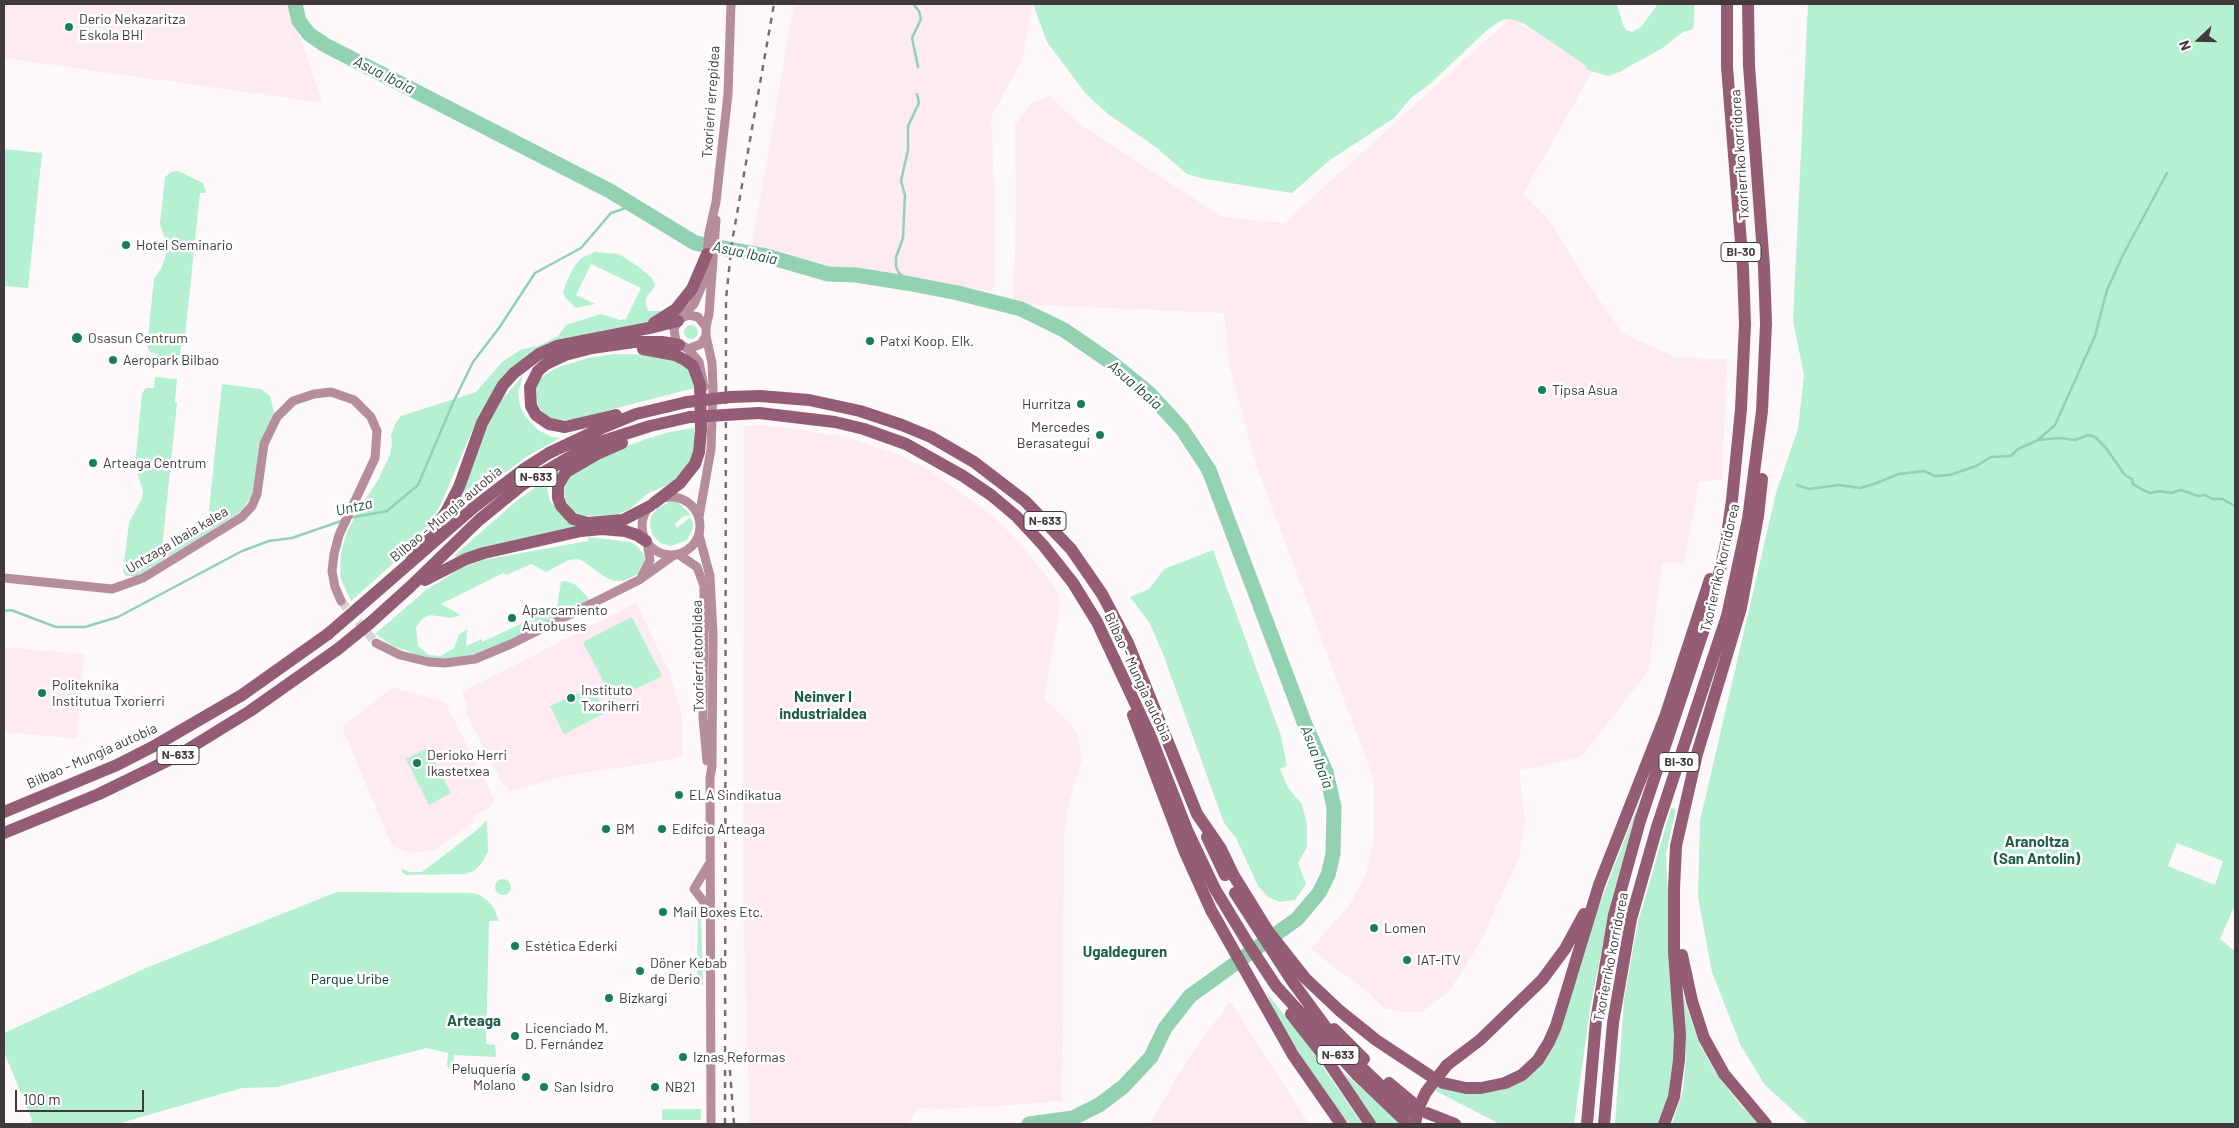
<!DOCTYPE html>
<html>
<head>
<meta charset="utf-8">
<style>
  body { margin:0 }
  #map { position:relative; width:2239px; height:1128px; overflow:hidden; background:#fdf8fa; font-family:Barlow,sans-serif }
  canvas { display:block }
  .frame { position:absolute; inset:0; border:5px solid #42393d; pointer-events:none }
  .north { position:absolute; left:2174px; top:15px; width:50px; height:50px; -webkit-text-stroke:4px #fff; paint-order:stroke; rotate:249deg; font-size:14px; font-weight:700; line-height:20px; text-align:center; color:#42393d }
  .north::after { content:''; display:block; margin:auto; width:18px; height:22px; background:#42393d; clip-path:polygon(50% 0,100% 100%,50% 72%,0 100%) }
  .scale { position:absolute; left:15px; top:1090px; width:129px; height:22px; box-sizing:border-box; border:2px solid #42393d; border-top:0; padding-left:6px; font-size:15px; line-height:18px; white-space:nowrap; color:#42393d; -webkit-text-stroke:4px #fff; paint-order:stroke }
</style>
</head>
<body>
<div id="map">
<canvas width="2239" height="1128"></canvas>
<div class="frame"></div>
<div class="north">N</div>
<div class="scale">100 m</div>
</div>
<script>
const c = document.querySelector('canvas').getContext('2d');
c.lineJoin = 'round';
function fillPath(path, color) { c.fillStyle = color; c.fill(path, 'evenodd'); }
const shape = rows => new Path2D(rows.map(r => 'M' + r).join(''));
function stroke(path, color, width, dash) { c.strokeStyle = color; c.lineWidth = width; c.lineCap = dash ? 'butt' : 'round'; c.setLineDash(dash || []); c.stroke(path); }
function label(font, color, halo, rows, align = 'center') {
  c.font = font + ' Barlow,sans-serif'; c.lineWidth = 5; c.setLineDash([]); c.textBaseline = 'middle'; c.strokeStyle = halo; c.fillStyle = color; for (const [text, x, y, turn = 0] of rows) {
    c.save(); c.translate(x, y); c.rotate((+turn || 0) * Math.PI / 180); c.textAlign = isNaN(turn) ? turn : align; if (halo) c.strokeText(text, 0, 0); c.fillText(text, 0, 0); c.restore();
  }
}
fillPath(shape([
  [4,4,301,4,297,29,323,103,4,58],
  [794,4,1033,4,1022,60,991,117,995,199,994,291,899,276,817,268,764,252,751,251],
  [1511,18,1595,67,1523,194,1550,221,1582,274,1622,333,1675,357,1727,359,1722,479,1699,482,1684,564,1662,562,1649,670,1581,757,1519,771,1525,820,1519,857,1479,945,1449,991,1422,1012,1401,1012,1385,1009,1365,990,1310,949,1349,906,1366,874,1374,840,1374,779,1254,459,1229,363,1224,313,1013,304,1016,205,1015,125,1030,104,1049,96,1080,124,1222,217,1284,223],
  [764,425,843,436,897,454,926,468,993,516,1019,542,1051,582,1059,596,1060,608,1044,699,1073,726,1078,738,1082,760,1068,806,1064,838,1062,1101,999,1106,938,1109,918,1108,909,1124,750,1124,743,907,744,426],
  [636,603,669,671,679,704,682,717,682,755,669,760,563,776,509,792,507,785,503,785,466,713,467,704,462,692],
  [4,647,84,654,77,739,4,732],
  [393,687,445,702,494,799,490,807,472,817,474,822,434,850,412,853,392,846,342,727],
  [1230,1001,1309,1124,1150,1124,1184,1065]
]), '#feebf2');
fillPath(shape([
  [1033,4,1617,4,1623,25,1626,30,1632,32,1641,27,1658,4,1694,4,1694,22,1693,29,1683,32,1661,49,1619,72,1608,76,1588,70,1584,64,1523,23,1510,19,1502,20,1487,30,1430,84,1411,98,1394,118,1330,160,1292,193,1205,179,1187,174,1157,148,1108,114,1086,94,1047,42],
  [1808,4,2235,4,2235,905,2220,939,2235,951,2235,1124,1808,1124,1765,1085,1740,1044,1712,972,1698,897,1700,821,1776,493,1798,429,1804,375,1793,321],
  [2177,843,2223,861,2215,885,2168,866],
  [4,149,42,153,28,288,4,286],
  [178,171,203,183,206,191,205,193,200,193,184,346,181,346,178,368,156,365,158,354,150,352,147,346,154,279,162,267,168,248,160,224,165,177,171,172],
  [595,252,619,254,639,267,652,278,655,286,646,298,646,306,648,311,676,311,671,317,552,344,494,391,471,433,441,504,427,527,406,552,351,601,340,577,341,553,347,532,360,507,377,482,390,455,392,443,391,435,395,424,401,416,476,392,502,362,522,349,538,346,558,336,566,325,601,314,620,320,626,319,641,288,591,264,576,295,595,304,576,308,565,297,563,292,566,283,574,267,581,258],
  '684 332a7 7 0 1 1 14 0a7 7 0 1 1-14 0Z',
  [615,354,656,355,675,360,687,367,693,379,694,388,571,420,552,419,543,413,538,405,536,389,539,381,546,374,559,367,588,358],
  [523,375,518,394,520,406,525,416,538,430,552,437,560,438,526,457,452,513,474,453,495,408],
  [155,377,177,379,175,402,177,403,162,548,164,550,172,550,178,547,181,538,187,541,207,529,222,384,261,389,270,396,274,412,260,443,253,493,244,508,238,514,137,576,126,576,123,572,129,523,142,498,143,491,135,466,142,393,146,388,154,388],
  [694,428,694,444,691,459,682,475,667,485,647,494,630,509,616,515,581,516,572,510,565,501,564,482,571,475,619,449,646,439,670,432],
  [550,480,547,489,550,501,567,521,582,527,457,557,455,555,514,503,534,488],
  [670,502,678,502,691,515,684,516,675,524,677,528,689,518,692,519,693,523,693,528,687,540,671,546,660,543,652,534,650,523,651,517,657,508],
  [588,537,630,542,637,546,644,555,645,563,638,574,623,581,615,581,605,577,583,561,577,559,569,560,546,572,531,564,507,575,503,573,441,604,461,615,450,618,430,615,423,618,416,627,418,646,429,655,441,656,454,648,459,635,467,629,466,646,482,639,482,642,557,607,561,582,566,581,576,585,590,600,495,647,476,654,442,659,427,658,393,646,375,634,426,590,461,568,483,560,588,541],
  [1213,550,1281,736,1287,766,1280,769,1288,788,1302,804,1307,825,1307,847,1298,863,1306,884,1295,900,1280,902,1268,897,1258,886,1236,838,1224,823,1162,651,1149,622,1130,597,1149,589,1164,569],
  [632,617,662,676,613,700,583,642],
  [593,686,605,713,564,734,550,706],
  [427,748,451,793,429,805,406,759],
  [1639,802,1611,902,1590,1009,1574,1124,1500,1124,1436,1091,1439,1084,1456,1091,1537,1067],
  [1671,808,1676,809,1666,854,1675,1043,1671,1091,1658,1124,1615,1124,1624,1000,1638,922],
  [487,820,488,851,482,863,474,871,466,874,406,875,402,872,402,869,409,872,422,872,477,830],
  '495 887a8 8 0 1 1 16 0a8 8 0 1 1-16 0Z',
  [337,892,472,893,480,895,488,901,494,908,499,921,489,921,486,1044,495,1045,496,1057,454,1055,453,1071,451,1071,447,1065,448,1053,426,1048,277,1087,242,1088,117,1124,32,1124,30,1122,32,1120,4,1052,4,1033,146,968],
  [698,906,701,912,703,985,697,985],
  [1266,992,1306,1042,1362,1124,1349,1124,1321,1088,1278,1019],
  [1684,999,1699,1043,1715,1072,1742,1107,1761,1124,1672,1124,1683,1090,1686,1058],
  [1343,1072,1403,1124,1376,1124,1359,1102],
  [662,1109,701,1109,701,1120,662,1120]
]), '#b4f0d1');
stroke(shape([
  [913,4,919,11,921,19,912,38,918,67],
  [911,285,899,273,896,267,896,257,903,238,905,195,901,181,908,150,908,126,919,103,917,94],
  [2039,439,2055,425,2095,336,2107,290,2123,255,2167,173],
  [1797,485,1809,489,1839,485,1860,488,1874,484,1899,474,1924,471,1935,476,1950,475,1976,466,1991,457,2011,456,2018,449,2038,440,2060,438,2075,440,2089,435,2095,437,2106,448,2125,475,2132,479,2133,484,2141,489,2150,493,2160,491,2171,493,2181,490,2198,496,2205,495,2212,499,2222,499,2235,506],
  [349,518,387,511,418,485,452,405,473,362,499,328,535,273,581,248,611,213,635,205],
  [4,611,11,610,56,627,85,627,118,617,242,551,269,541,292,538,344,520]
]), '#92d2b2', 2.5);
stroke(shape([
  [295,4,299,21,309,34,325,45,610,191,695,243,766,256,828,274,856,275,906,283,958,293,1021,309,1064,330,1112,363,1149,393,1182,429,1209,470,1304,722,1326,772,1334,807,1333,854,1328,875,1319,893,1297,919,1190,996,1165,1028,1151,1057,1123,1087,1099,1105,1073,1118,1029,1124]
]), '#92d2b2', 15);
stroke(shape([
  [341,601,376,643]
]), '#d8d2d4', 9, [9, 4.5]);
stroke(shape([
  [681,318,689,315,698,317,706,327,706,336,701,344,688,349],
  [706,327,709,314,716,220],
  [704,387,699,362,688,349,676,342,674,329,678,321,694,304,704,281,709,233,716,202,728,94,731,4],
  '642 526a29 29 0 1 1 58 0a29 29 0 1 1-58 0Z',
  [699,517,711,449,713,388,712,363,706,336],
  [699,535,710,576,713,634,712,766,710,778,711,1124],
  [678,554,697,567,704,586,703,718,707,761],
  [642,576,650,560,647,542],
  [4,578,112,589,143,578,242,517,252,506,257,494,264,444,277,417,293,401,314,394,331,392,354,400,371,417,377,431,375,458,339,535,334,554,332,571,335,587,341,601],
  [376,643,400,655,429,662,445,663,475,659,511,644,639,580,674,555],
  [709,864,694,889,710,910]
]), '#b68d9d', 9);
stroke(shape([
  [654,323,676,309,692,289,707,254],
  [643,349,675,355,685,360,693,366,700,385,701,430,699,452,695,464,680,483,654,503],
  [760,396,809,400,860,411,902,425,931,437,974,462,1025,501,1071,549,1102,594,1128,643,1197,814,1221,849,1234,876,1268,931,1305,978,1340,1011,1376,1040,1429,1075],
  [759,413,835,422,864,429,906,444,963,476,991,495,1016,516,1043,545,1073,583,1097,622,1150,735,1187,830,1215,889,1249,945,1276,986,1358,1076,1404,1120],
  [616,415,565,427,549,424,536,415,531,406,530,387,538,371,546,364,565,355,592,348,634,342,662,342,679,345],
  [622,443,597,454,566,472,558,485,558,498,561,506,573,519,588,523,623,520,650,506],
  [409,564,446,512,459,487,482,423,503,385,514,373,539,354,557,346,654,327,678,321],
  [425,580,466,559,484,553,581,531,602,529,625,531,637,535,646,541],
  [358,608,473,508,524,469,549,453,602,428,636,414,687,402],
  [370,623,411,586,479,520,522,485,575,454,600,442,650,426,690,417],
  [1133,715,1184,850,1211,910,1293,1055,1341,1124],
  [4,812,117,765,156,745,242,695,328,634],
  [4,833,99,794,177,756,250,711,338,649],
  [1207,837,1225,875],
  [1235,893,1292,981,1336,1041],
  [1682,955,1692,1001,1704,1038,1724,1074,1766,1124],
  [1291,1014,1327,1060,1370,1124],
  [1334,1029,1364,1059],
  [1350,1056,1408,1112],
  [1447,1065,1480,1040,1542,980,1565,949,1584,914],
  [1389,1083,1413,1103],
  [1443,1083,1466,1088,1481,1088,1505,1083,1522,1075,1538,1060,1549,1042,1556,1026,1599,885,1665,717,1710,579],
  [1427,1113,1455,1124],
  [1587,1124,1596,1021,1614,915,1640,821,1710,611,1725,549,1732,500,1741,409,1745,324,1743,268,1727,67,1727,4],
  [1604,1124,1613,1023,1631,919,1657,827,1727,616,1748,519,1762,411,1766,324,1764,267,1749,66,1748,4],
  [1664,1124,1674,1097,1679,1060,1680,1035,1674,952,1674,889,1676,846,1697,754,1741,608,1758,516,1762,479]
]), '#955d74', 12);
stroke(shape([
  [729,1058,734,1124],
  [725,1124,726,299,732,242,774,4]
]), '#776f72', 2.5, [6, 6]);
stroke(shape([
  [687,402,730,397,760,396],
  [690,417,759,413],
  [328,634,358,608],
  [338,649,370,623],
  [1415,1124,1418,1109,1426,1092,1447,1065]
]), '#955d74', 12);
for (const [x, y, r, color] of [
  [69,27,5,"#177e58"],
  [126,245,5,"#177e58"],
  [77,338,6,"#177e58"],
  [870,341,5,"#177e58"],
  [113,360,5,"#177e58"],
  [1542,390,5,"#177e58"],
  [1081,404,5,"#177e58"],
  [1100,435,5,"#177e58"],
  [93,463,5,"#177e58"],
  [512,618,5,"#177e58"],
  [42,693,5,"#177e58"],
  [571,698,5,"#177e58"],
  [417,763,5,"#177e58"],
  [679,795,5,"#177e58"],
  [606,829,5,"#177e58"],
  [662,829,5,"#177e58"],
  [663,912,5,"#177e58"],
  [1374,928,5,"#177e58"],
  [515,946,5,"#177e58"],
  [1407,960,5,"#177e58"],
  [640,971,5,"#177e58"],
  [609,998,5,"#177e58"],
  [515,1036,5,"#177e58"],
  [683,1057,5,"#177e58"],
  [526,1077,5,"#177e58"],
  [544,1087,5,"#177e58"],
  [655,1087,5,"#177e58"]
]) { const dot = new Path2D(); dot.arc(x, y, r, 0, 2 * Math.PI); c.fillStyle = color; c.fill(dot); stroke(dot, '#fff', 2); }
for (const [x, y, w] of [
  [1741,252,40],
  [536,477,42],
  [1045,521,42],
  [178,755,42],
  [1679,762,40],
  [1338,1055,42]
]) { const box = new Path2D(); box.roundRect(x - w / 2, y - 9.5, w, 19, 4); c.fillStyle = '#fff'; c.fill(box); stroke(box, '#42393d', 1); }
label('bold 12px', '#42393d', null, [
  ["BI-30",1741,252],
  ["N-633",536,477],
  ["N-633",1045,521],
  ["N-633",178,755],
  ["BI-30",1679,762],
  ["N-633",1338,1055]
]);
label('14px', '#42393d', '#fff', [
  ["Derio Nekazaritza",79,19],
  ["Eskola BHI",79,35],
  ["Hotel Seminario",136,245],
  ["Osasun Centrum",88,338],
  ["Patxi Koop. Elk.",880,341],
  ["Aeropark Bilbao",123,360],
  ["Tipsa Asua",1552,390],
  ["Hurritza",1071,404,"right"],
  ["Mercedes",1090,427,"right"],
  ["Berasategui",1090,443,"right"],
  ["Arteaga Centrum",103,463],
  ["Aparcamiento",522,610],
  ["Autobuses",522,626],
  ["Politeknika",52,685],
  ["Institutua Txorierri",52,701],
  ["Instituto",581,690],
  ["Txoriherri",581,706],
  ["Derioko Herri",427,755],
  ["Ikastetxea",427,771],
  ["ELA Sindikatua",689,795],
  ["BM",616,829],
  ["Edifcio Arteaga",672,829],
  ["Mail Boxes Etc.",673,912],
  ["Lomen",1384,928],
  ["Estética Ederki",525,946],
  ["IAT-ITV",1417,960],
  ["Döner Kebab",650,963],
  ["de Derio",650,979],
  ["Bizkargi",619,998],
  ["Licenciado M.",525,1028],
  ["D. Fernández",525,1044],
  ["Iznas Reformas",693,1057],
  ["Peluquería",516,1069,"right"],
  ["Molano",516,1085,"right"],
  ["San Isidro",554,1087],
  ["NB21",665,1087]
], 'left');
label('14px', '#42393d', '#fff', [
  ["Txorierri errepidea",711,102,-86],
  ["Txorierriko korridorea",1740,155,-94],
  ["Bilbao - Mungia autobia",446,514,-40],
  ["Untzaga Ibaia kalea",177,540,-31],
  ["Txorierriko korridorea",1720,568,-77],
  ["Txorierri etorbidea",698,656,-91],
  ["Bilbao - Mungia autobia",1138,677,65],
  ["Bilbao - Mungia autobia",92,756,-24],
  ["Txorierriko korridorea",1611,957,-79]
]);
label('14px', '#003521', '#fff', [
  ["Parque Uribe",350,979]
]);
label('italic 15px', '#1e503a', '#fff', [
  ["Asua Ibaia",384,75,27],
  ["Asua Ibaia",745,253,12],
  ["Asua Ibaia",1135,385,41],
  ["Untza",354,507,-13],
  ["Asua Ibaia",1317,757,69]
]);
label('bold 15px', '#1d5f44', '#fff', [
  ["Neinver I",823,697],
  ["industrialdea",823,714],
  ["Aranoltza",2037,842],
  ["(San Antolin)",2037,859],
  ["Ugaldeguren",1125,952],
  ["Arteaga",474,1021]
]);
</script>
</body>
</html>
